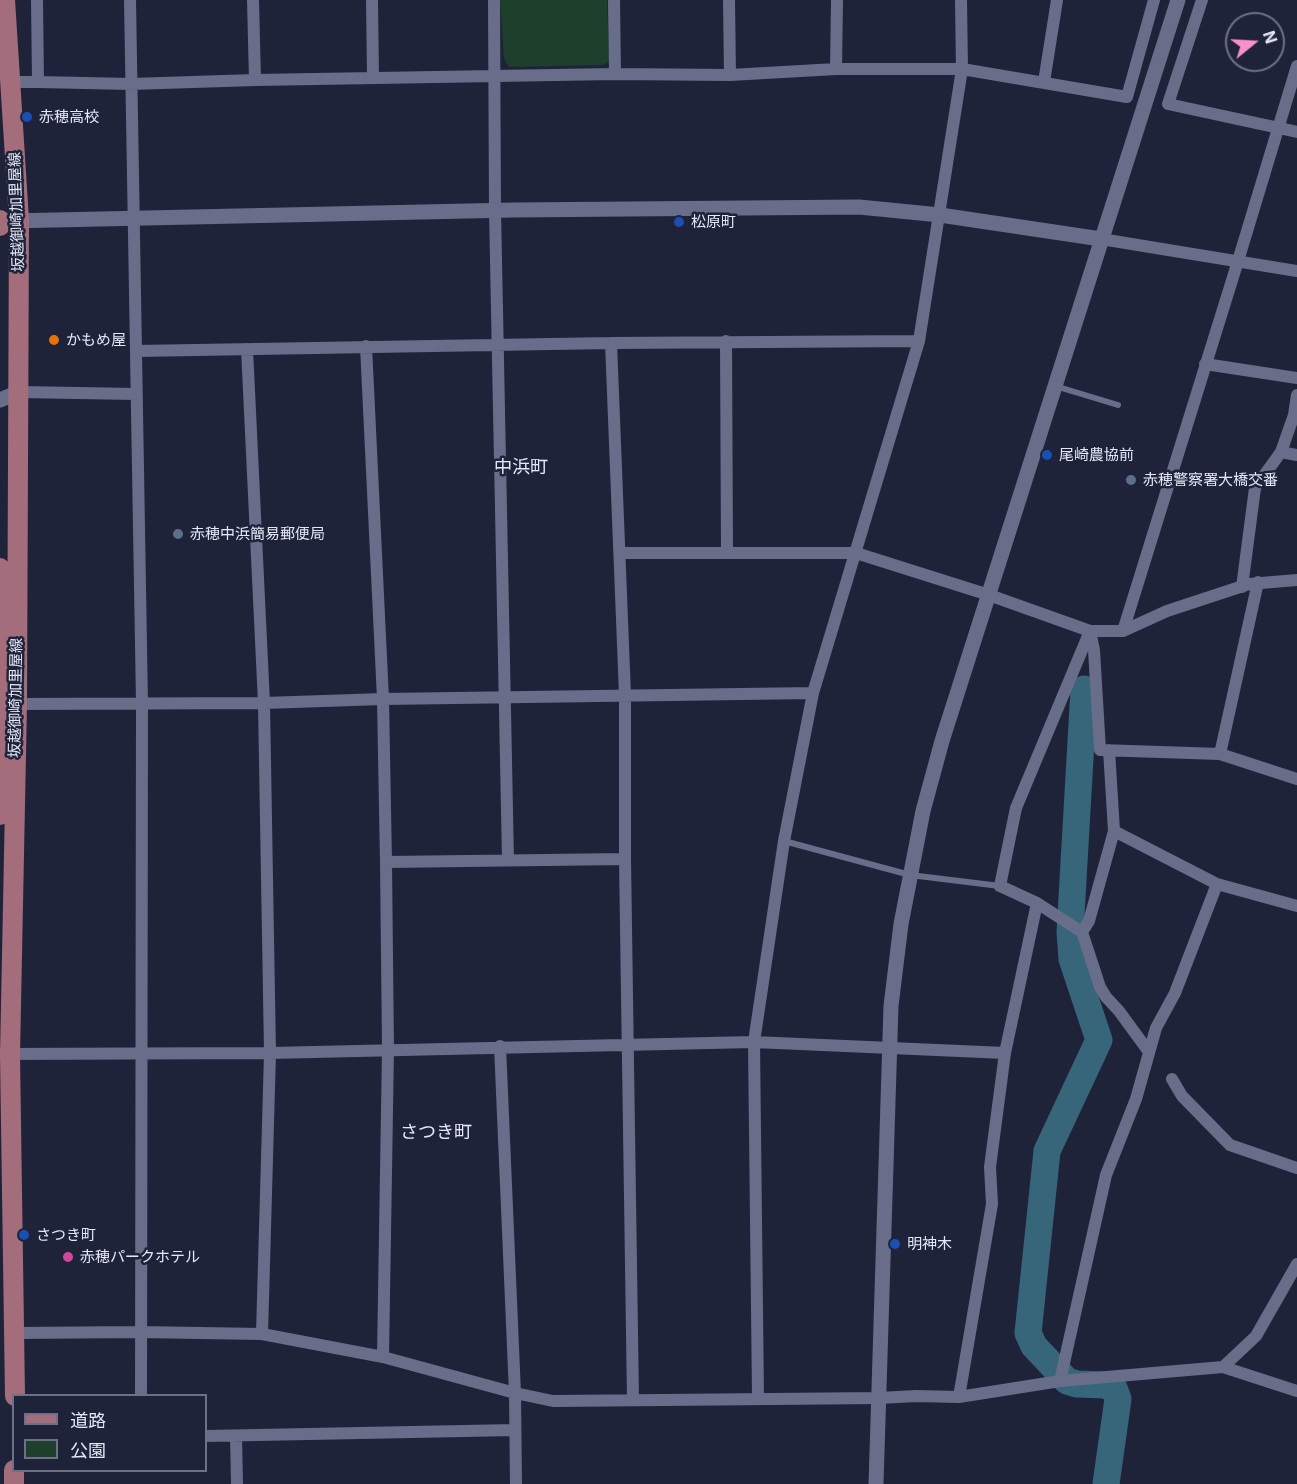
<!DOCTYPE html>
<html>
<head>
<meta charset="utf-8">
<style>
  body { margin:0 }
  #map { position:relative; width:1297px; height:1484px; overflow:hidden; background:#1f233a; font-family:Inter,"Noto Sans JP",sans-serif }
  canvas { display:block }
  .legend { position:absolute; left:12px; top:1394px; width:195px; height:78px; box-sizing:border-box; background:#1f233a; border:2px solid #6d7186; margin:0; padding:8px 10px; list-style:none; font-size:18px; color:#e3e7f7 }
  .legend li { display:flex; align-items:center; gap:12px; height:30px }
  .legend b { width:30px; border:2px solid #6d7186 }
  .north { position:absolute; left:1225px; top:12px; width:60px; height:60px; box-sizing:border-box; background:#1f233a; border:2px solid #6d7186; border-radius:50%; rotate:72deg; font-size:16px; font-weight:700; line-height:24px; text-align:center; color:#e3e7f7 }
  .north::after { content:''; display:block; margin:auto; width:21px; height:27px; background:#f890cb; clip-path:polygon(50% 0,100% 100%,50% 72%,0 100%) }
</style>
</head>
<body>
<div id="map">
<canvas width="1297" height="1484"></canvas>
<ul class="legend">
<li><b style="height:8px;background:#a36d7b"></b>道路</li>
<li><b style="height:16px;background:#1e3f2c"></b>公園</li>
</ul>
<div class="north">N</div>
</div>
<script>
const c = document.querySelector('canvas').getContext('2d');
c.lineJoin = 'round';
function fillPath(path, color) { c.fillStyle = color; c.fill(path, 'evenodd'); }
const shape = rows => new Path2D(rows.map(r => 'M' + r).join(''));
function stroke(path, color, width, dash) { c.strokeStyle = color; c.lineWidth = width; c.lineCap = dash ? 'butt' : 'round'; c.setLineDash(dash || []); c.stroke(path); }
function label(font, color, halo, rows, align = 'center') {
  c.font = font + ' Inter,"Noto Sans JP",sans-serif'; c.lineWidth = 5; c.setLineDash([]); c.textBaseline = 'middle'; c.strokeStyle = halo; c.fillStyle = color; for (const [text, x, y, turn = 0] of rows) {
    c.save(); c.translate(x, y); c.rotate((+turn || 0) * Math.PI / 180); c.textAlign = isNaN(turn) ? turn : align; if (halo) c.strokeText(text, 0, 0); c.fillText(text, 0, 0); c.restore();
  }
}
fillPath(shape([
  [500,0,607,0,609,61,603,65,509,67,504,58]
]), '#1e3f2c');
stroke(shape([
  [1084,689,1070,932,1072,959,1099,1040,1047,1151,1028,1333,1034,1346,1067,1381,1077,1384,1104,1385,1114,1388,1118,1399,1106,1484]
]), '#37657a', 27);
stroke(shape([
  [1055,386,1118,405],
  [784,841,910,875,1000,886]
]), '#686e89', 6);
stroke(shape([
  [37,0,38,82,131,84,255,80,615,74,730,75,836,69,962,69,1127,97,1154,0],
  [130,0,142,703,141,1396],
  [253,0,255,80],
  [372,0,373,78],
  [494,0,495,210,508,860],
  [614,0,615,74],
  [729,0,730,75],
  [1202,0,1168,104,1297,132],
  [836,69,837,0],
  [11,82,38,82],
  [1044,82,1057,0],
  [1101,239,1297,271],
  [726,341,727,552],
  [611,343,625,695,625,859,633,1400],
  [366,346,383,699,386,862,388,1049,383,1357],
  [247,349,264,703,270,1053,262,1334],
  [136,351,611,343,919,341],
  [1205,364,1297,378],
  [19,392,136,394],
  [1281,452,1297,455],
  [621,553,856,553,989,595,1090,631,1016,808,1000,886,1037,903,1082,932,1100,987,1106,997,1119,1011,1149,1052],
  [1297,580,1249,584,1167,611,1123,631,1090,631,1094,650,1100,750,1220,754,1297,779],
  [1242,587,1255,488,1281,452,1294,415,1297,395],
  [1123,631,1238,261,1297,66],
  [17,704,264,703,383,699,813,693],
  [1220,754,1258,582],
  [1114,831,1217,884,1297,906],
  [386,862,625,859],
  [1082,932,1089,921,1114,831,1109,750],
  [500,1046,515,1393,516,1484],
  [0,1054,270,1053,754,1042,1005,1053],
  [1172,1079,1182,1096,1230,1145,1297,1168],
  [15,1333,140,1332,262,1334,383,1357,515,1393,553,1401,879,1398,916,1396,959,1397,1060,1381,1223,1367,1297,1391],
  [1223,1367,1256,1336,1297,1264],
  [1060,1381,1106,1175,1136,1099,1156,1028,1175,993,1217,884],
  [959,1397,992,1204,990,1167,1005,1053,1037,903],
  [758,1398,754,1042,784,841,813,693,919,341,962,69,961,0],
  [206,1436,515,1430],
  [236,1436,237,1484]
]), '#686e89', 12);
stroke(shape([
  [8,221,514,210,859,207,940,215,1101,239],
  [0,400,19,392],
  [876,1484,891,1006,901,924,923,811,942,741,1178,0]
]), '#686e89', 15);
stroke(shape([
  [5,0,19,220,17,704,10,1055,15,1396],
  [0,220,0,226],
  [0,568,0,815],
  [14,1484,14,1470]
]), '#a36d7b', 20);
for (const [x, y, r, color] of [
  [27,117,6,"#1a4fb4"],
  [679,222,6,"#1a4fb4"],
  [54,340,6,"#e8710a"],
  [1047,455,6,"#1a4fb4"],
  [1131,480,6,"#5c6f8a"],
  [178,534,6,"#5c6f8a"],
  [24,1235,6,"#1a4fb4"],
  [895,1244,6,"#1a4fb4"],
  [68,1257,6,"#d1479c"]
]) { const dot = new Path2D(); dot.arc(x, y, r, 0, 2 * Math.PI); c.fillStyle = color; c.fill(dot); stroke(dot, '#1f233a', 2); }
label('15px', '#e3e7f7', '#1f233a', [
  ["赤穂高校",39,117],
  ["松原町",691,222],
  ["かもめ屋",66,340],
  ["尾崎農協前",1059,455],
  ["赤穂警察署大橋交番",1143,480],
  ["赤穂中浜簡易郵便局",190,534],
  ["さつき町",36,1235],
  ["明神木",907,1244],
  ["赤穂パークホテル",80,1257]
], 'left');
label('15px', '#e3e7f7', '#1f233a', [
  ["坂越御崎加里屋線",17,212,-92],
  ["坂越御崎加里屋線",16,698,-89]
]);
label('18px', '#e3e7f7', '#1f233a', [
  ["中浜町",521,468],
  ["さつき町",436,1133]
]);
</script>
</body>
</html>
